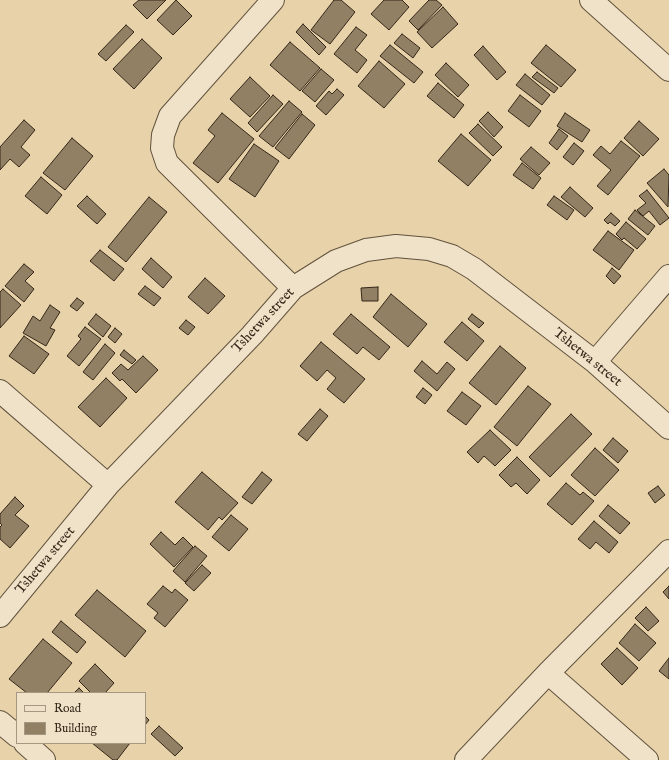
<!DOCTYPE html>
<html>
<head>
<meta charset="utf-8">
<style>
  body { margin:0 }
  #map { position:relative; width:669px; height:760px; overflow:hidden; background:#e8d2aa; font-family:"IM FELL English",serif }
  canvas { display:block }
  .legend { position:absolute; left:16px; top:692px; width:130px; height:52px; box-sizing:border-box; background:#f0e2c8; border:1px solid #a59782; margin:0; padding:5px 7px; list-style:none; font-size:12px; color:#342719 }
  .legend li { display:flex; align-items:center; gap:8px; height:20px }
  .legend b { width:20px; border:1px solid #a59782 }
</style>
</head>
<body>
<div id="map">
<canvas width="669" height="760"></canvas>
<ul class="legend">
<li><b style="height:5px;background:#f0e2c8"></b>Road</li>
<li><b style="height:11px;background:#928064"></b>Building</li>
</ul>
</div>
<script>
const c = document.querySelector('canvas').getContext('2d');
c.lineJoin = 'round';
function fillPath(path, color) { c.fillStyle = color; c.fill(path, 'evenodd'); }
const shape = rows => new Path2D(rows.map(r => 'M' + r).join(''));
function stroke(path, color, width, dash) { c.strokeStyle = color; c.lineWidth = width; c.lineCap = dash ? 'butt' : 'round'; c.setLineDash(dash || []); c.stroke(path); }
function label(font, color, halo, rows, align = 'center') {
  c.font = font + ' "IM FELL English",serif'; c.lineWidth = 3; c.setLineDash([]); c.textBaseline = 'middle'; c.strokeStyle = halo; c.fillStyle = color; for (const [text, x, y, turn = 0] of rows) {
    c.save(); c.translate(x, y); c.rotate((+turn || 0) * Math.PI / 180); c.textAlign = isNaN(turn) ? turn : align; if (halo) c.strokeText(text, 0, 0); c.fillText(text, 0, 0); c.restore();
  }
}
const building = shape([
  [139,0,166,0,147,19,133,5,139,0],
  [176,0,192,16,173,35,157,20,176,0],
  [334,0,341,0,355,12,330,44,311,30,334,0],
  [384,0,402,0,409,7,389,30,371,14,384,0],
  [429,0,436,0,442,5,418,30,409,21,429,0],
  [443,7,458,24,432,48,417,32,443,7],
  [303,24,326,47,319,55,296,32,303,24],
  [126,25,134,32,106,61,98,54,126,25],
  [356,27,367,35,355,50,367,60,357,73,334,54,356,27],
  [402,34,420,48,413,58,394,43,402,34],
  [142,39,162,58,134,89,113,69,142,39],
  [290,42,320,68,300,91,270,65,290,42],
  [390,45,423,72,414,83,380,56,390,45],
  [546,45,576,70,561,87,531,63,546,45],
  [483,46,506,72,497,80,474,55,483,46],
  [379,61,405,84,384,108,358,86,379,61],
  [446,63,469,85,458,97,435,75,446,63],
  [321,69,334,80,315,102,302,91,321,69],
  [537,72,558,88,554,93,532,77,537,72],
  [525,74,550,95,542,105,516,85,525,74],
  [250,77,270,96,250,117,230,99,250,77],
  [438,83,464,105,454,118,427,96,438,83],
  [337,89,344,95,326,115,316,106,329,91,332,94,337,89],
  [273,95,283,104,257,132,248,123,273,95],
  [520,95,541,111,529,127,508,111,520,95],
  [289,101,302,112,273,147,259,136,289,101],
  [488,112,503,127,494,137,479,121,488,112],
  [222,113,254,139,218,183,193,163,215,136,208,130,222,113],
  [565,113,590,130,582,142,557,126,565,113],
  [302,114,315,125,289,159,275,148,302,114],
  [24,120,35,130,21,147,30,155,19,167,10,159,0,170,0,147,24,120],
  [639,121,659,139,643,156,624,138,639,121],
  [478,124,502,147,493,156,469,133,478,124],
  [559,129,568,136,557,150,549,143,559,129],
  [461,134,491,160,468,186,438,161,461,134],
  [72,138,93,156,65,190,43,173,72,138],
  [621,141,640,156,608,195,597,186,611,170,593,155,601,146,610,154,621,141],
  [574,143,584,151,573,165,563,157,574,143],
  [254,144,279,161,255,197,229,179,254,144],
  [531,147,550,163,539,175,520,159,531,147],
  [522,163,541,178,533,189,513,175,522,163],
  [664,169,669,175,668,207,647,183,664,169],
  [41,177,62,195,47,214,25,196,41,177],
  [570,187,593,208,585,217,561,197,570,187],
  [647,190,669,218,660,225,649,211,643,216,637,210,646,203,639,196,647,190],
  [87,196,106,214,97,224,77,206,87,196],
  [554,196,574,210,567,220,547,205,554,196],
  [149,197,167,212,126,262,108,247,149,197],
  [635,210,655,226,648,235,628,219,635,210],
  [611,213,620,221,615,226,610,222,608,224,604,220,611,213],
  [626,222,646,239,637,249,624,238,622,240,616,234,626,222],
  [608,231,634,250,619,270,593,250,608,231],
  [100,250,124,269,114,281,90,261,100,250],
  [151,258,172,277,163,288,142,269,151,258],
  [24,264,34,272,25,281,34,289,24,302,5,286,24,264],
  [612,268,621,276,614,284,606,276,612,268],
  [205,278,225,296,208,314,188,297,205,278],
  [145,286,161,298,154,306,138,294,145,286],
  [378,287,378,301,362,301,361,288,378,287],
  [3,289,21,305,0,328,0,292,3,289],
  [391,294,427,324,408,347,373,317,391,294],
  [77,298,84,303,77,311,70,306,77,298],
  [50,305,60,312,50,328,55,330,46,346,23,333,33,316,40,321,50,305],
  [96,314,111,326,103,337,88,324,96,314],
  [351,314,390,347,379,360,363,347,357,354,333,334,351,314],
  [472,314,484,323,479,328,468,319,472,314],
  [186,320,195,327,188,335,179,328,186,320],
  [462,322,484,341,467,361,444,342,462,322],
  [85,327,101,339,79,366,67,356,81,339,78,336,85,327],
  [115,328,122,334,115,343,108,337,115,328],
  [24,336,49,354,34,374,9,356,24,336],
  [321,342,365,379,344,403,327,389,336,378,327,370,317,381,300,366,321,342],
  [105,344,115,353,93,380,83,372,105,344],
  [500,346,526,368,496,405,469,383,500,346],
  [124,350,136,360,132,364,120,355,124,350],
  [143,356,158,370,136,393,122,379,120,381,112,373,121,364,128,370,143,356],
  [422,361,437,374,447,362,455,369,437,391,414,371,422,361],
  [106,378,127,398,100,427,78,407,106,378],
  [528,386,551,404,517,446,494,427,528,386],
  [423,388,432,395,425,404,416,397,423,388],
  [462,392,481,406,466,425,447,411,462,392],
  [320,409,328,416,307,441,298,434,320,409],
  [571,414,592,434,550,477,529,457,571,414],
  [490,430,511,450,495,466,484,456,478,463,467,452,490,430],
  [613,438,628,451,618,463,603,450,613,438],
  [595,448,619,470,595,496,571,475,595,448],
  [517,457,540,480,527,494,516,483,511,487,499,475,517,457],
  [202,472,238,503,222,520,219,517,208,530,175,502,202,472],
  [262,472,272,480,252,504,242,497,262,472],
  [566,483,580,495,583,492,594,501,572,525,547,504,566,483],
  [658,486,665,495,655,503,648,493,658,486],
  [15,497,24,506,15,515,29,526,10,548,0,539,0,527,2,525,0,523,0,514,15,497],
  [608,505,630,523,620,534,599,516,608,505],
  [231,515,248,529,229,551,212,537,231,515],
  [594,521,618,542,609,553,596,542,590,549,578,539,594,521],
  [161,532,175,545,183,537,193,547,174,567,150,544,161,532],
  [195,546,207,556,185,582,173,571,195,546],
  [202,565,211,573,194,591,185,583,202,565],
  [163,586,172,593,175,589,188,600,165,627,154,618,158,613,147,604,163,586],
  [669,586,669,599,663,592,669,586],
  [97,590,146,631,125,657,75,615,97,590],
  [646,607,659,621,648,631,635,618,646,607],
  [61,621,86,642,77,653,52,632,61,621],
  [635,624,656,643,639,661,619,643,635,624],
  [43,639,72,663,47,693,27,693,9,679,43,639],
  [617,648,638,668,622,685,601,664,617,648],
  [669,658,669,679,659,671,669,658],
  [95,664,114,683,105,693,91,693,79,681,95,664],
  [79,688,84,693,74,693,79,688],
  [145,716,149,720,145,725,145,716],
  [159,726,183,748,175,756,151,734,159,726],
  [92,743,130,743,117,760,113,760,92,743]
]);
fillPath(building, '#928064');
stroke(building, '#342719', 1);
const minor = shape([
  [273,0,170,116,163,135,162,148,167,163,293,288],
  [591,0,669,70],
  [595,362,669,276],
  [0,391,108,485],
  [0,616,108,485,252,335,293,288,336,261,366,250,396,246,429,249,452,256,474,269,595,362,669,428],
  [548,673,647,760],
  [0,722,17,736],
  [25,743,44,760],
  [466,760,548,673,669,551]
]);
stroke(minor, '#61523d', 24);
stroke(minor, '#f0e2c8', 22);
label('14px', '#342719', '#f0e2c8', [
  ["Tshetwa street",264,321,-47],
  ["Tshetwa street",587,358,39],
  ["Tshetwa street",46,561,-50]
]);
</script>
</body>
</html>
